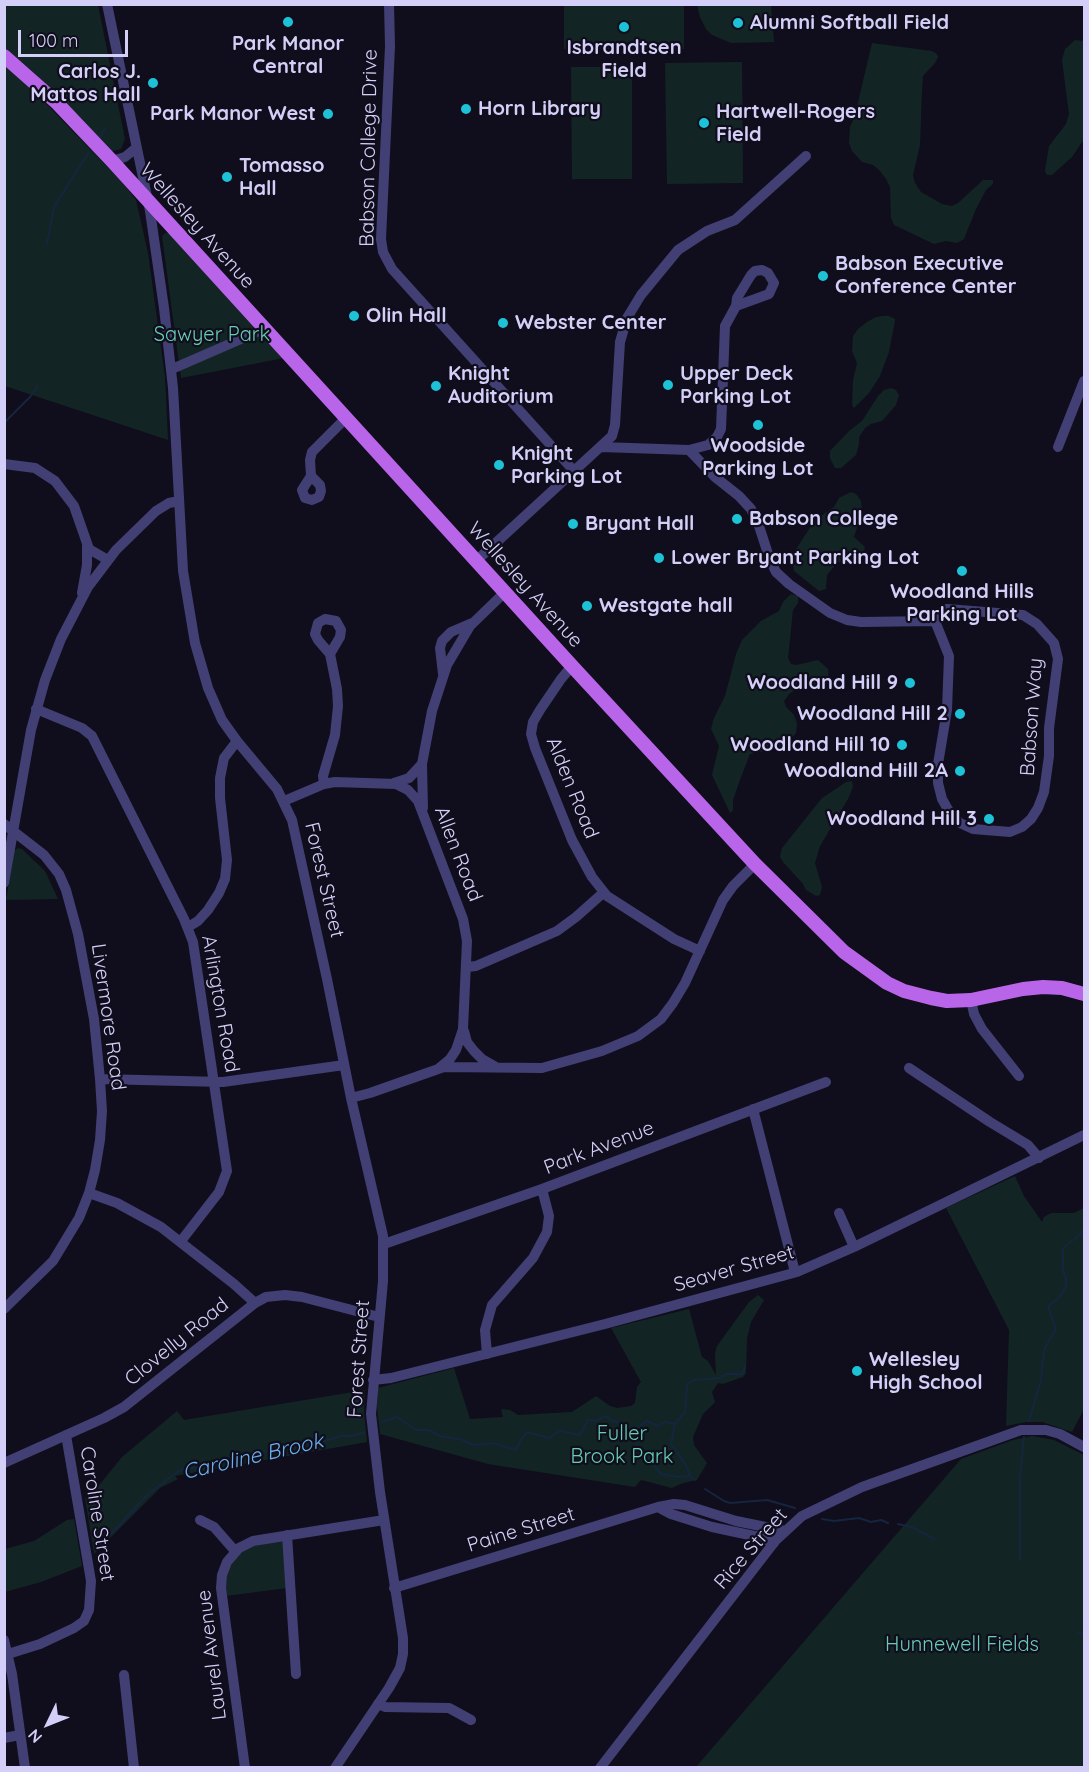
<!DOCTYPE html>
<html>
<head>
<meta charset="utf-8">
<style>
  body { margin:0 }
  #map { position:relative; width:1089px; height:1772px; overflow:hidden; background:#100e1c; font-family:Quicksand,sans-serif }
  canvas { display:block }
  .frame { position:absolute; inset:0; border:6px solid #d4cff8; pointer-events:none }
  .north { position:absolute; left:18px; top:1694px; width:60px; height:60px; -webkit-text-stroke:4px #100e1c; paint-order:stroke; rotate:227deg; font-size:16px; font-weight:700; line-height:24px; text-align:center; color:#d4cff8 }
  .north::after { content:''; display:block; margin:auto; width:21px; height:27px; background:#d4cff8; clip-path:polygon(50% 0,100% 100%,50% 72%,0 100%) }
  .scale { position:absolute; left:18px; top:30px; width:110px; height:27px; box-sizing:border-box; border:3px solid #d4cff8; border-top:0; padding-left:8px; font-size:18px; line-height:21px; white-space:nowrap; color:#d4cff8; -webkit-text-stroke:4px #100e1c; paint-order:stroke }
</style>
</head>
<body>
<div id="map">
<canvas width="1089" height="1772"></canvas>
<div class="frame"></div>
<div class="north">N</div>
<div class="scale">100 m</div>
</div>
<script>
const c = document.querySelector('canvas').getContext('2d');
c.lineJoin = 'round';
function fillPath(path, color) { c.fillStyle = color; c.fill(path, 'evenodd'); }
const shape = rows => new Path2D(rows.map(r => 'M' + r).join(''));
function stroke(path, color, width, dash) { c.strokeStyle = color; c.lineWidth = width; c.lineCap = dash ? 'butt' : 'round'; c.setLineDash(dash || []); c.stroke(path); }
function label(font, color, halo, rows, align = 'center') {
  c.font = font + ' Quicksand,sans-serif'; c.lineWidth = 4.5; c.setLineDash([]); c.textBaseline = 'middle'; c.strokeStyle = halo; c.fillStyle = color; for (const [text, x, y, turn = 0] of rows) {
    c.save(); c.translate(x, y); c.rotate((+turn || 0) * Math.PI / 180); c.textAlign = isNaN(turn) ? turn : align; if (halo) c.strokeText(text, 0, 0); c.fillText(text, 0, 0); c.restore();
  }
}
fillPath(shape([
  [4,5,98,5,125,139,121,149,113,151,106,148,32,71,5,49],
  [564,5,684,5,684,49,564,49],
  [697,5,771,5,774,42,731,43,712,35,706,29,700,17],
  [1075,40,1084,41,1084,139,1072,157,1052,175,1047,175,1045,171,1049,146,1066,124,1069,114,1062,60,1065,49],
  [872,43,932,51,937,54,938,57,935,63,923,76,922,90,920,145,913,175,915,183,921,192,942,204,952,206,958,203,983,180,993,180,993,184,986,190,976,209,964,239,957,243,946,241,934,244,894,225,891,218,890,187,886,179,879,170,873,165,862,162,852,151,849,143,850,127,855,115],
  [742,62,743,183,667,184,665,63],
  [4,64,31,88,123,183,136,200,148,253,165,377,168,440,5,386],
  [571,67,632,67,632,179,572,179],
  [165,233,169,233,284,358,181,378,162,236],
  [883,316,889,316,895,319,895,321,889,352,880,376,869,393,854,408,852,405,853,380,857,363,852,351,853,336,858,329,867,322,876,317],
  [891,388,896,390,899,395,896,405,882,421,871,424,865,428,859,437,859,444,856,455,841,468,835,468,830,458,830,451,849,431,862,421,878,396,884,390],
  [851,492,856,494,861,501,862,512,854,537,864,546,865,549,861,554,837,563,827,575,826,589,819,591,794,571,793,565,796,549,815,520,834,507,839,498],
  [791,594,798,596,798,603,793,610,788,658,791,664,796,665,818,660,828,669,829,679,827,685,817,690,799,688,790,693,784,701,786,707,794,715,797,723,796,733,784,747,750,754,741,777,733,800,733,810,730,813,712,775,719,746,711,729,714,718,725,696,736,654,742,640,761,621,779,611,783,602],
  [852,781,853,787,848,799,820,846,815,863,822,887,820,895,816,896,806,890,803,884,783,862,780,857,782,848,822,798,846,782],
  [18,848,22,849,45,871,58,899,6,900,14,851],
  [1015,1176,1024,1196,1042,1222,1044,1217,1051,1213,1074,1213,1084,1208,1084,1409,1072,1432,1042,1422,1026,1422,1006,1426,1009,1330,946,1208],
  [758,1295,764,1300,751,1322,747,1338,746,1373,743,1377,723,1384,718,1383,712,1392,715,1402,703,1414,693,1437,694,1445,707,1463,697,1480,683,1483,672,1488,641,1480,635,1487,488,1464,380,1434,377,1406,378,1388,454,1368,470,1419,503,1417,501,1410,503,1409,510,1410,518,1415,572,1412,596,1396,610,1406,617,1408,631,1406,635,1403,637,1387,641,1382,611,1328,689,1309,702,1357,708,1361,716,1375,715,1353,717,1346,749,1302],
  [365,1390,364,1412,367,1442,175,1476,178,1479,160,1488,94,1554,85,1498,100,1484,122,1457,177,1411,184,1420],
  [1032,1436,1054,1440,1084,1455,1084,1767,696,1767,961,1459,1013,1440],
  [74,1519,82,1566,41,1582,5,1592,5,1549,34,1541,67,1520],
  [283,1539,287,1588,226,1596,225,1588,227,1571,239,1554,249,1547]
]), '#122524');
stroke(shape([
  [99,139,105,128],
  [47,244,54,207,89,152],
  [4,423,30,397,38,386],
  [1029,1421,1041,1380,1044,1350,1056,1329,1048,1306,1059,1298,1066,1287,1066,1278,1063,1271,1063,1250,1066,1245,1080,1235,1084,1229],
  [382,1422,397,1417,416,1430,429,1430,440,1436,463,1440,473,1445,493,1443,516,1450,522,1438,527,1432,549,1438,560,1431,580,1435,588,1420,596,1421,605,1416,611,1420,628,1426,639,1448,661,1474,678,1477,690,1476,695,1480],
  [675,1424,671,1444,686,1465,690,1476],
  [631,1431,638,1430,641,1425,647,1421,658,1426,665,1422,675,1424,685,1412,687,1384,694,1380,720,1378,726,1374,742,1374,745,1367],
  [705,1489,724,1501,730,1503,767,1500,795,1508],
  [822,1519,834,1521,859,1518,871,1522,881,1520,888,1523],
  [898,1524,914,1528,934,1539],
  [96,1545,111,1534,148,1494,179,1471,187,1468,206,1468,224,1460,302,1444,315,1444,340,1436,352,1436,365,1432],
  [1020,1560,1020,1476,1024,1437],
  [1078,1632,1084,1635]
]), '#15253f', 2);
stroke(shape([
  [107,4,150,211,164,308,173,388,183,571,195,643,208,688,222,720,237,741,277,789,292,820,327,979,351,1098,383,1236,383,1281,371,1414,380,1492,403,1638,403,1654,400,1668,389,1688,335,1768],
  [389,4,390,46,381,239,383,252,392,269,574,471,612,436,615,425,620,342,627,318,641,295,678,250,707,231,735,220,806,156],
  [112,161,125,157,136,148],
  [172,369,264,329],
  [601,447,689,450,715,477,739,496,751,509,759,526,770,560,776,572,789,584,830,613,847,620,861,622,935,621],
  [1058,447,1084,381],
  [689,450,708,445,717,437,721,429,725,326,736,306,769,294,774,283,768,273,762,270,755,271,751,275,737,298,736,306],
  [4,464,35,468,55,481,74,506,89,549,108,560],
  [311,476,310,460,312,452,346,418],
  [311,476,320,485,321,491,319,497,312,500,305,498,302,490,311,476],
  [476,561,574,471],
  [82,593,87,565,87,546],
  [947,609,1023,615,1037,624,1054,643,1058,659,1049,728,1049,756,1044,792,1038,808,1031,819,1022,827,1010,832,973,829,960,823,950,813,942,799,938,783,938,764,947,710,949,656,935,621,947,609],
  [572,666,561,679,540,710,533,722,531,734,535,748,572,840,592,877,607,896,674,939,700,951],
  [443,674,440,648,442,641,451,632,472,623],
  [36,709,82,728,92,736,184,919,193,942,227,1171,219,1192,181,1241],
  [422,764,423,808],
  [394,783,409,778,422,764,432,711,447,665,470,626,504,593],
  [324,784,323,776,335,735,338,706,337,689,330,654,318,640,315,634,318,623,325,619,336,621,341,630,340,637,330,654],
  [284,801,324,784,335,782,396,784,408,790,418,801,463,919,467,941,463,1029,456,1050,450,1059,438,1069],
  [4,824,44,855,59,874,66,890,78,934,94,1019,100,1079,102,1111,100,1140,95,1170,89,1193,79,1218,53,1261,4,1309],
  [4,883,31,730,45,680,61,639,88,587,116,550,156,511,169,503,179,501],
  [188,927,198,921,208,910,219,893,225,879,227,860,220,798,220,778,224,758,237,741],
  [467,967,476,966,557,931,576,917,603,893],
  [971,1000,974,1014,982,1029,1019,1076],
  [464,1031,467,1042,474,1051,482,1059,496,1067],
  [909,1068,990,1122,1028,1145,1039,1158],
  [100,1079,223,1082,344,1065],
  [351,1098,370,1093,444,1067,542,1068,602,1051,638,1036,661,1019,673,1003,685,983,723,900,733,886,755,864],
  [753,1109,795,1272],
  [89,1193,117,1203,161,1227,234,1284,255,1303],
  [839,1213,854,1247],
  [384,1244,542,1189,826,1082],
  [487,1354,485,1330,492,1305,533,1258,547,1232,549,1216,542,1189],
  [373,1380,391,1378,605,1324,797,1272,854,1247,1084,1135],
  [4,1463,104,1418,124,1407,255,1303,266,1297,285,1295,302,1297,379,1317],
  [658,1507,671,1514,712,1527,759,1537,774,1543],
  [200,1520,214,1527,235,1551],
  [287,1535,296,1674],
  [394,1588,658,1507,674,1504,685,1505,736,1521,785,1531],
  [4,1640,12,1674,25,1768],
  [8,1654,40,1644,74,1628,84,1621,89,1610,91,1581,66,1435],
  [124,1675,134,1768],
  [378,1704,385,1707,449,1708,471,1720],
  [4,1738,20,1735],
  [245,1768,221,1588,222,1575,227,1562,239,1548,253,1541,384,1520],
  [600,1768,776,1540,802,1516,862,1487,1021,1430,1046,1430,1060,1434,1084,1447]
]), '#423f75', 10);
stroke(shape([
  [4,56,56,102,112,161,572,666,755,864,844,952,887,983,904,991,931,998,947,1001,971,1000,1023,989,1043,987,1062,988,1084,994]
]), '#b965e9', 14);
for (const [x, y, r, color] of [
  [288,22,6,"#1ec2d6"],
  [738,23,6,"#1ec2d6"],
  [624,27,6,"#1ec2d6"],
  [153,83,6,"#1ec2d6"],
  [466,109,6,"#1ec2d6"],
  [328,114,6,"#1ec2d6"],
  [704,123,6,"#1ec2d6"],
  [227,177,6,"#1ec2d6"],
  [823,276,6,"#1ec2d6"],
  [354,316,6,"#1ec2d6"],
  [503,323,6,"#1ec2d6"],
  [668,385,6,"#1ec2d6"],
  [436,386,6,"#1ec2d6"],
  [758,425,6,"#1ec2d6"],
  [499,465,6,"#1ec2d6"],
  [737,519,6,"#1ec2d6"],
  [573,524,6,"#1ec2d6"],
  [659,558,6,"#1ec2d6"],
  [962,571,6,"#1ec2d6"],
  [587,606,6,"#1ec2d6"],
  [910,683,6,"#1ec2d6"],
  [960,714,6,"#1ec2d6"],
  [902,745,6,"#1ec2d6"],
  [960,771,6,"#1ec2d6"],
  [989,819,6,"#1ec2d6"],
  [857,1371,6,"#1ec2d6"]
]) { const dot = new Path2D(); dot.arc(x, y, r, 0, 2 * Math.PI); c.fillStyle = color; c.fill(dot); stroke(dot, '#100e1c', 2); }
label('bold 20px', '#d4cff8', '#100e1c', [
  ["Alumni Softball Field",750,23],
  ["Park Manor",288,44,"center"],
  ["Central",288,67,"center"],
  ["Isbrandtsen",624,48,"center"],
  ["Field",624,71,"center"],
  ["Carlos J.",141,72,"right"],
  ["Mattos Hall",141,95,"right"],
  ["Horn Library",478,109],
  ["Hartwell-Rogers",716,112],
  ["Field",716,135],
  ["Park Manor West",316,114,"right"],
  ["Tomasso",239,166],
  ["Hall",239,189],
  ["Babson Executive",835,264],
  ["Conference Center",835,287],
  ["Olin Hall",366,316],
  ["Webster Center",515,323],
  ["Knight",448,374],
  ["Auditorium",448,397],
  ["Upper Deck",680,374],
  ["Parking Lot",680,397],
  ["Woodside",758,446,"center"],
  ["Parking Lot",758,469,"center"],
  ["Knight",511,454],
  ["Parking Lot",511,477],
  ["Babson College",749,519],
  ["Bryant Hall",585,524],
  ["Lower Bryant Parking Lot",671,558],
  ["Woodland Hills",962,592,"center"],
  ["Parking Lot",962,615,"center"],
  ["Westgate hall",599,606],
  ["Woodland Hill 9",898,683,"right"],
  ["Woodland Hill 2",948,714,"right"],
  ["Woodland Hill 10",890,745,"right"],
  ["Woodland Hill 2A",948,771,"right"],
  ["Woodland Hill 3",977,819,"right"],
  ["Wellesley",869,1360],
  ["High School",869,1383]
], 'left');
label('20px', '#d4cff8', '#100e1c', [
  ["Babson College Drive",369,148,-89],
  ["Wellesley Avenue",197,226,48],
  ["Wellesley Avenue",525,585,48],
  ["Babson Way",1032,717,-86],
  ["Alden Road",572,788,68],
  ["Allen Road",458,854,69],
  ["Forest Street",324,880,77],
  ["Arlington Road",220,1004,80],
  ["Livermore Road",108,1017,82],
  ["Park Avenue",599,1148,-21],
  ["Seaver Street",734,1269,-16],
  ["Clovelly Road",177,1342,-39],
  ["Forest Street",359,1359,-86],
  ["Caroline Street",97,1514,81],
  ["Paine Street",521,1530,-17],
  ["Rice Street",751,1549,-49],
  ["Laurel Avenue",212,1655,-97]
]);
label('20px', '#66cdb4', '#100e1c', [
  ["Sawyer Park",212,335],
  ["Fuller",622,1434],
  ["Brook Park",622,1457],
  ["Hunnewell Fields",962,1645]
]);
label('italic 21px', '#6bafea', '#100e1c', [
  ["Caroline Brook",253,1457,-13]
]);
</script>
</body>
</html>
